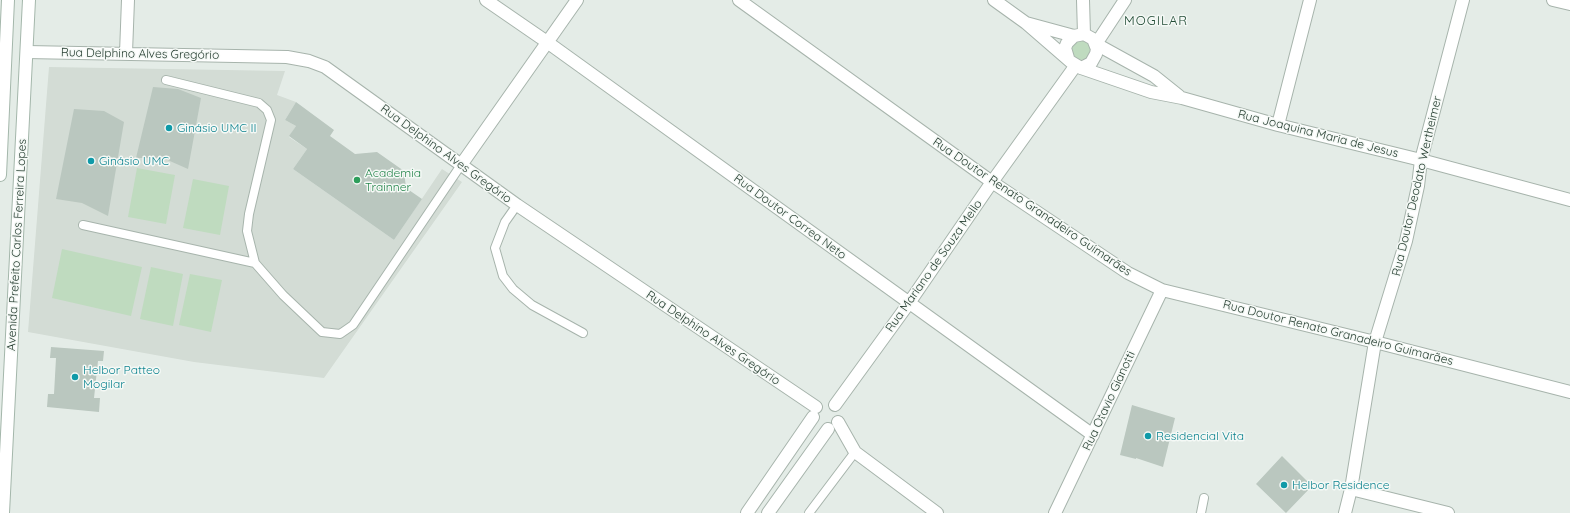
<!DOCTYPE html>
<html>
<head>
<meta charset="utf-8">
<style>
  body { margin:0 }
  canvas { display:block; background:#e4ece7 }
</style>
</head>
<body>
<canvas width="1570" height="513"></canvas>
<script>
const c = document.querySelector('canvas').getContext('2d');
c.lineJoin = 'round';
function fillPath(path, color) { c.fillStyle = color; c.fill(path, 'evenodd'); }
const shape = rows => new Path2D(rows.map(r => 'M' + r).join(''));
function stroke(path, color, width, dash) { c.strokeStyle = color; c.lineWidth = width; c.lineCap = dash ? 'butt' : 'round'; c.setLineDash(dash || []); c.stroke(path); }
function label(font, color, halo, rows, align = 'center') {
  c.font = font + ' Quicksand,sans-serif'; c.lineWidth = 3; c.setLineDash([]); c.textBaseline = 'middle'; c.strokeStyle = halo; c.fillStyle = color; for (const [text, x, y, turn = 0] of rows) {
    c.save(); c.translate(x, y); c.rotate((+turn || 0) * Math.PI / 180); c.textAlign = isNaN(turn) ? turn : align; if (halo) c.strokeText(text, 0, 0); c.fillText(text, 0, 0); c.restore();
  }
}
fillPath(shape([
  [49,67,285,71,277,95,296,102,285,120,296,126,289,137,307,149,293,169,394,240,442,169,462,182,324,378,194,362,28,332]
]), '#d3dcd5');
fillPath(shape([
  '1071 50a10 10 0 1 1 20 0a10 10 0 1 1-20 0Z',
  [137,168,175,175,166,224,128,217],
  [193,179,229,186,220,235,183,228],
  [62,249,142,267,131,316,52,298],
  [151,267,183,274,173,326,140,319],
  [190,274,222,280,211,332,179,325]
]), '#bfdbbf');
fillPath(shape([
  [153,87,178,89,201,98,188,169,163,158,136,158],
  [296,102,334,130,330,136,355,154,377,152,404,171,406,188,422,199,394,240,293,169,307,149,289,136,296,126,285,120],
  [74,109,104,111,124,122,108,216,82,203,56,199],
  [51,347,104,351,103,361,98,361,94,398,100,398,99,412,47,407,48,394,54,394,56,358,50,358],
  [1132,405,1175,418,1163,467,1136,458,1136,459,1120,455],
  [1282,456,1312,486,1286,513,1256,484]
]), '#bac7bf');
const service = shape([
  [166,80,259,103,267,110,271,120,249,214,247,231,255,263],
  [517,205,505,222,495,248,503,276,513,289,532,305,583,333],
  [83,225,255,263,283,295,322,332,340,334,353,325,461,165],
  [809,513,855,452],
  [1201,513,1204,498]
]);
const minor = shape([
  [486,0,547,42,1093,435],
  [739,0,992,182,1128,273,1162,290,1375,342,1570,392],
  [994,0,1026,23],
  [1083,0,1084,34],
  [1125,0,1096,44,1154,76,1179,96],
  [27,52,287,57,309,61,325,67,517,205,816,407],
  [126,53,128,0],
  [1068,58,1065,48,1067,43,1074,36,1084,34,1093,39,1097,49,1096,54,1091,63,1081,68,1071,62,1026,23,1074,36],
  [1081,68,1151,92,1182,98,1278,125,1421,160,1570,200],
  [1278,125,1310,0],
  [461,165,577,0],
  [835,405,909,303,992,182,1076,65],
  [838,422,855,452,937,513],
  [1351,489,1448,513],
  [747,513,813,417],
  [768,513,828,429],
  [1055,513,1162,290]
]);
const tertiary = shape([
  [1553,0,1570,4],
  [1345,513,1351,489,1375,342,1406,241,1418,186,1421,160,1463,0]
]);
const secondary = shape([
  [0,175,8,0],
  [3,513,29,0]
]);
stroke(service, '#a7b4ac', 10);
stroke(minor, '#a7b4ac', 14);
stroke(tertiary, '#a7b4ac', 14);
stroke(secondary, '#a4b7ab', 14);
stroke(service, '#fff', 8);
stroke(minor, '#fff', 12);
stroke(tertiary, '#fff', 12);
stroke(secondary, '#fff', 12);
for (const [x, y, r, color] of [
  [169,128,4,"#0f9aa8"],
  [91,161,4,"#0f9aa8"],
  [357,180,4,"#2e9e5b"],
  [75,377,4,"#0f9aa8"],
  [1148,436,4,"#0f9aa8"],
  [1284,485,4,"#0f9aa8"]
]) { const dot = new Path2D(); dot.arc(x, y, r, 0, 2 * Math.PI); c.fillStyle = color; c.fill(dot); stroke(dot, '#f5f9f6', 1.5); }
label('12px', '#253d30', '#f5f9f6', [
  ["Rua Delphino Alves Gregório",140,54,1],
  ["Rua Joaquina Maria de Jesus",1318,134,14],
  ["Rua Delphino Alves Gregório",446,154,36],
  ["Rua Doutor Deodato Wertheimer",1417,186,-77],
  ["Rua Doutor Renato Granadeiro Guimarães",1032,207,34],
  ["Rua Doutor Correa Neto",790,217,36],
  ["Avenida Prefeito Carlos Ferreira Lopes",17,245,-87],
  ["Rua Mariano de Souza Mello",934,266,-55],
  ["Rua Doutor Renato Granadeiro Guimarães",1338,333,14],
  ["Rua Delphino Alves Gregório",713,338,34],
  ["Rua Otavio Gianotti",1109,401,-65]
]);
label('12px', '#0d838f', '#f5f9f6', [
  ["Ginásio UMC II",177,128],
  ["Ginásio UMC",99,161],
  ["Helbor Patteo",83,370],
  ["Mogilar",83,384],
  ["Residencial Vita",1156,436],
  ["Helbor Residence",1292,485]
], 'left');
label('12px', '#27864d', '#f5f9f6', [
  ["Academia",365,173],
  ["Trainner",365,187]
], 'left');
c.letterSpacing = '1px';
label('13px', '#234d37', '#f5f9f6', [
  ["MOGILAR",1156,21]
]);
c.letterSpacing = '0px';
</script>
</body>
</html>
